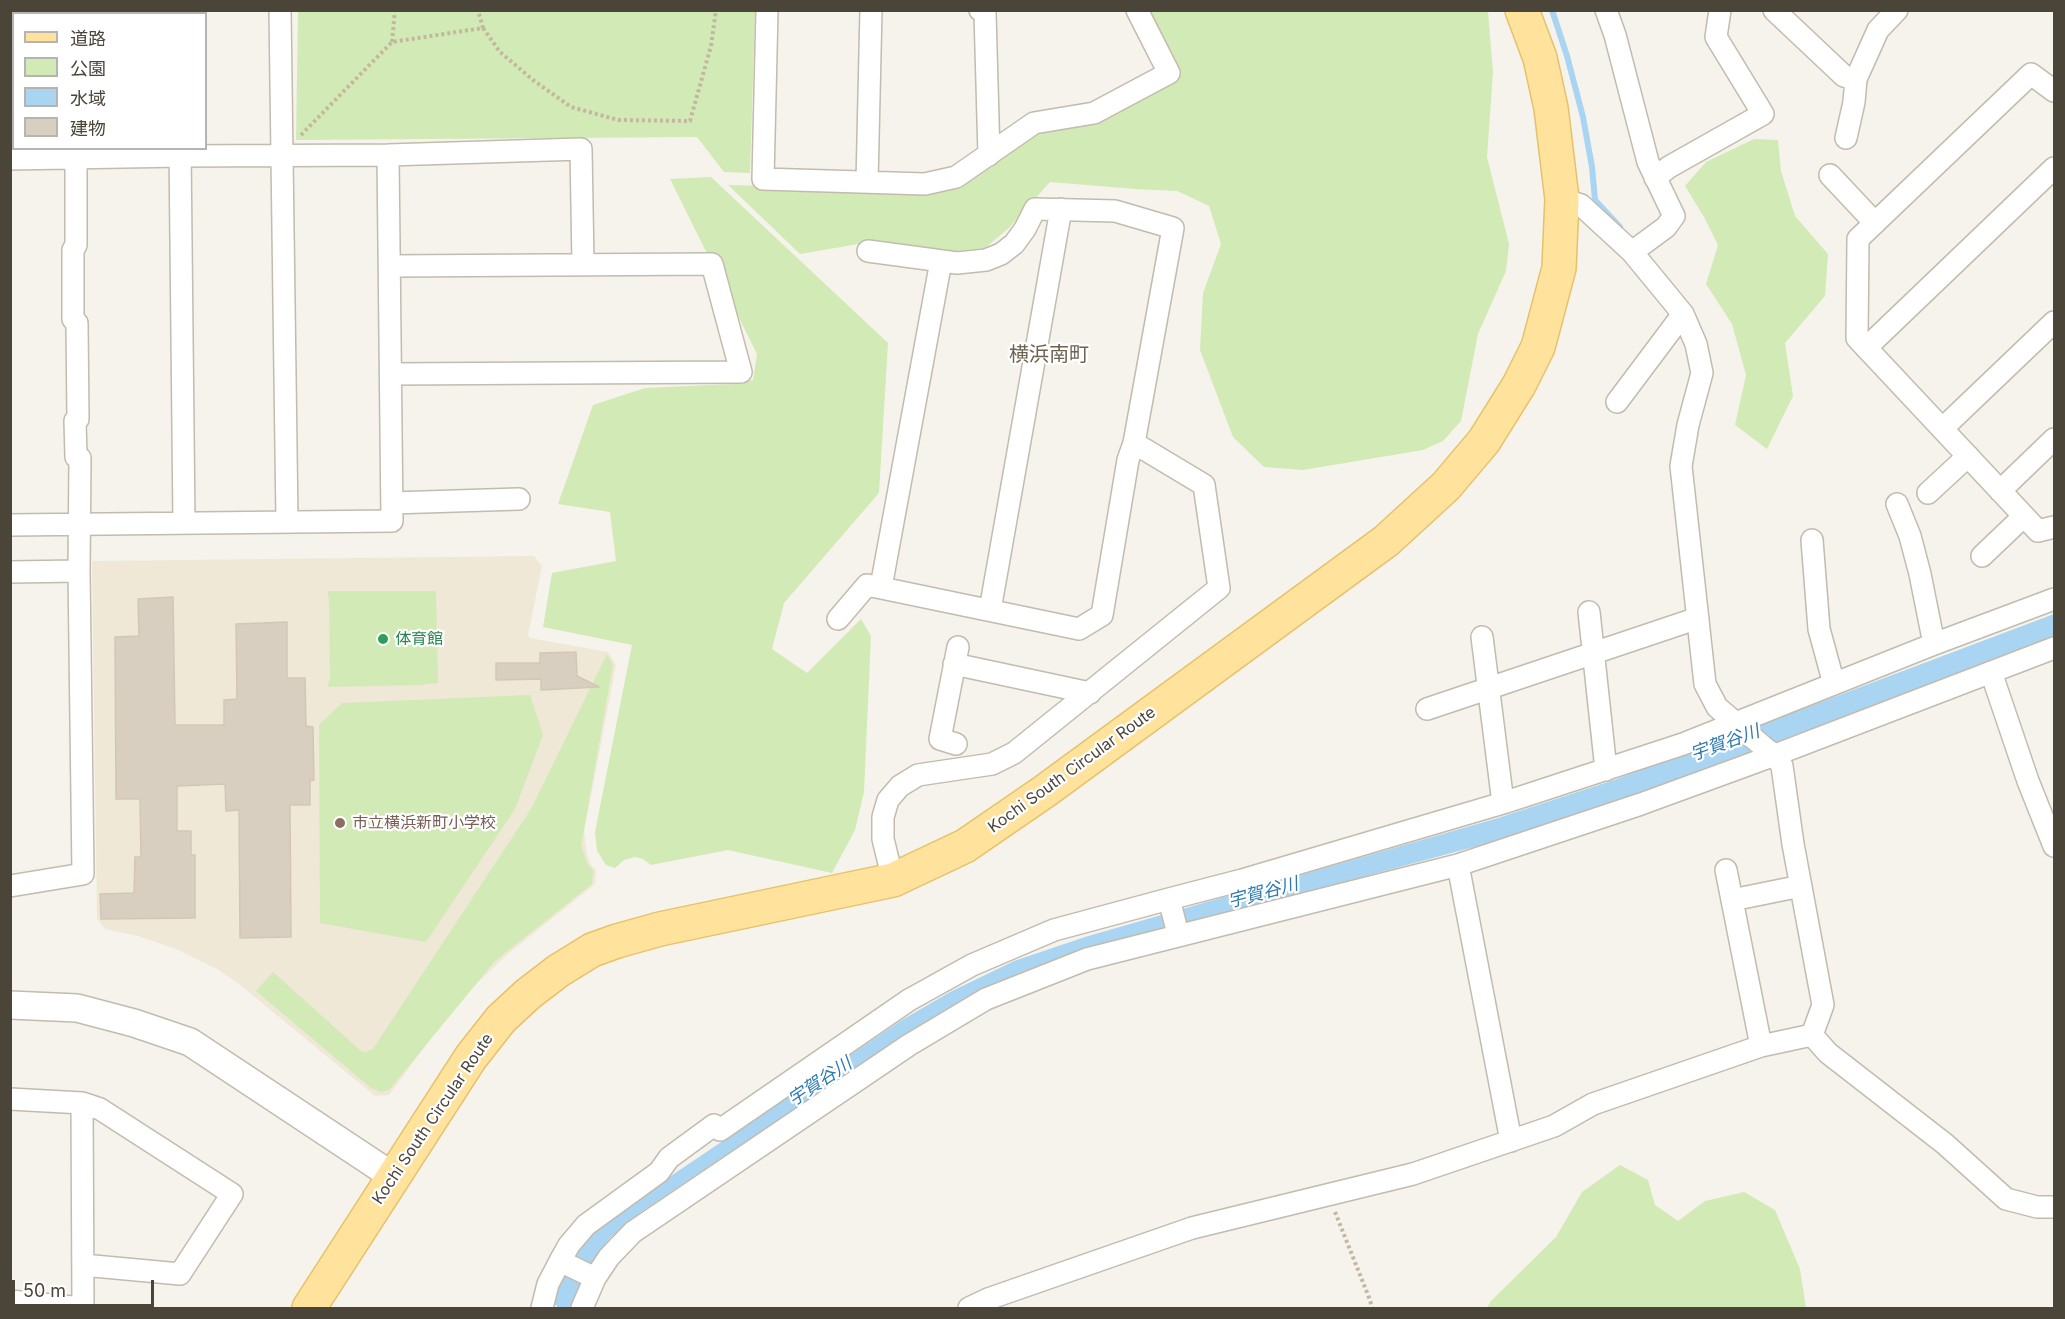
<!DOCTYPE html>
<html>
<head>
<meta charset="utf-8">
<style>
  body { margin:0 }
  #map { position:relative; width:2065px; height:1319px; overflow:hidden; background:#f6f3ec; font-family:Inter,"Noto Sans JP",sans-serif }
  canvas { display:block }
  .frame { position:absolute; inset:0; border:12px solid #4b4439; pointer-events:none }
  .legend { position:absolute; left:12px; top:12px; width:195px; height:138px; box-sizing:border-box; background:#fff; border:2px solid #b7b4b0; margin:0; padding:8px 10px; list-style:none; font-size:18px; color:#4b4439 }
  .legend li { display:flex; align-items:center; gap:12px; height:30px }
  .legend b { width:30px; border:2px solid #b7b4b0 }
  .scale { position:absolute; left:12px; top:1280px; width:142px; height:27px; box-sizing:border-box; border:3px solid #4b4439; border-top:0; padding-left:8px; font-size:18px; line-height:21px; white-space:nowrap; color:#4b4439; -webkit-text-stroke:4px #fff; paint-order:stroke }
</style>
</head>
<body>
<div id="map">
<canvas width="2065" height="1319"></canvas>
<div class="frame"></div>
<ul class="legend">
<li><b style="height:8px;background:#ffe39c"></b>道路</li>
<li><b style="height:16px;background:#d2eab5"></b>公園</li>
<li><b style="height:16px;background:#a9d4f2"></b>水域</li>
<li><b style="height:16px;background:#d8cfc1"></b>建物</li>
</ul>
<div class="scale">50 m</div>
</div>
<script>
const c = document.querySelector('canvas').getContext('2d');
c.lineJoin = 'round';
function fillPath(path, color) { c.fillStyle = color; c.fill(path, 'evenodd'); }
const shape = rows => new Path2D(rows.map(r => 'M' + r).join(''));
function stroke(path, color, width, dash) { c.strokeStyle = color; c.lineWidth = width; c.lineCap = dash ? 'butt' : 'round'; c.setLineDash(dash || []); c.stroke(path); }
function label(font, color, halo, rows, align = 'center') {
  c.font = font + ' Inter,"Noto Sans JP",sans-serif'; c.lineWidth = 4.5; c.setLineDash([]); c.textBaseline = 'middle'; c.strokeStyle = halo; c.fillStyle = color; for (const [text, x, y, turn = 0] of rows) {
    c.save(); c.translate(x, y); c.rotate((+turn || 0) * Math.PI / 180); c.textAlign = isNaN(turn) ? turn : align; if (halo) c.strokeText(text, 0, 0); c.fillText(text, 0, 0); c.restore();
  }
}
fillPath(shape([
  [534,556,542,566,528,635,530,638,608,652,616,665,584,832,587,855,591,865,596,870,595,884,509,953,474,986,443,1022,389,1095,375,1096,239,984,217,969,176,949,138,936,105,929,97,919,92,561]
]), '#efe8d6');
fillPath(shape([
  [298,11,755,11,750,173,724,172,697,137,296,140],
  [1142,11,1488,11,1493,72,1487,157,1509,244,1506,271,1478,334,1461,421,1443,441,1423,450,1303,470,1264,467,1233,437,1200,350,1203,293,1221,244,1209,206,1177,191,1135,189,1050,182,1010,227,985,248,954,251,876,241,800,254,728,185,925,190,1036,127,1176,74],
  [1754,139,1778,140,1781,171,1795,216,1828,254,1825,296,1785,343,1793,396,1767,449,1735,425,1746,375,1732,324,1706,284,1718,245,1704,217,1685,186,1706,162],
  [711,177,888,343,879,493,784,603,772,649,807,673,861,619,871,636,864,792,855,830,832,873,728,850,651,865,643,859,635,857,624,860,615,868,606,865,597,851,595,832,632,645,543,627,552,573,616,561,610,512,558,504,593,405,645,388,732,384,753,380,757,354,670,179],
  [328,591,436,591,438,683,425,684,424,685,327,687,330,679,329,598,328,598],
  [607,654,613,665,581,846,588,865,593,870,592,884,495,961,389,1090,381,1092,371,1088,256,991,273,972,361,1051,366,1052,373,1049,531,809],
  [530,695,543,735,515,809,426,942,320,923,319,725,342,703],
  [1620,1165,1648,1180,1655,1205,1678,1221,1705,1201,1744,1192,1775,1210,1800,1269,1806,1308,1487,1308,1491,1301,1556,1237,1582,1192]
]), '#d2eab5');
fillPath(shape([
  [2054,614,2054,636,1622,801,1507,838,1084,952,1019,973,961,1002,898,1039,641,1212,610,1238,591,1264,570,1308,556,1308,557,1305,547,1305,575,1253,598,1228,656,1186,902,1020,950,992,1014,961,1085,937,1498,818,1614,780]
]), '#a9d4f2');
stroke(shape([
  [1552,10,1567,56,1583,117,1592,167,1595,200,1620,227]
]), '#a9d4f2', 6);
const building = shape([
  [173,597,175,725,224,725,224,700,237,699,236,624,287,622,287,678,305,678,306,726,313,727,314,780,310,781,310,805,290,805,291,937,240,938,239,810,226,811,225,784,177,786,177,831,191,831,191,855,195,855,195,918,101,919,100,894,134,893,135,857,141,857,140,799,116,799,115,637,139,636,138,599,173,597],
  [576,652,577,676,599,687,541,690,541,679,496,680,496,663,540,663,540,653,576,652]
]);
fillPath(building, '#d8cfc1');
stroke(building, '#d3c7b4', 1.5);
const minor = shape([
  [70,10,70,14],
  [280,10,287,522],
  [767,10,763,179,925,184,956,177,1034,123,1094,113,1169,73,1137,10],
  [980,10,985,13,989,155],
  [1606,10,1615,35,1648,162,1674,216,1666,227,1632,252],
  [1774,10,1844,76,1856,79],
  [178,14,178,10],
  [10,52,14,52],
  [2054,91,2031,74,1858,239,1857,338,2038,531,2054,527],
  [1846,138,1854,102,1856,79,1878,30,1897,10],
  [180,148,184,523],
  [10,159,181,156,388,155,581,149,583,264],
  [1830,175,1875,223],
  [1655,178,1669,167,1763,114,1716,37,1720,10],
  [867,182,871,10],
  [1562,199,1581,205,1632,252,1683,314,1696,344,1702,373,1688,425,1681,466,1705,684,1717,707,1766,749,1775,755,1782,766,1793,844,1823,1005,1812,1035],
  [390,266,712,264,741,372,391,374],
  [1866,348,2054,168],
  [1617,402,1683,314],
  [1942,429,2054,322],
  [2000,491,2054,439],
  [1928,493,1968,456],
  [392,503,519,499],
  [1897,504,1910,536,1920,574,1934,644],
  [10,525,392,521,388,155],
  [1812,540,1819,629,1834,684],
  [1982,556,2024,516],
  [10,572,79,571],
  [881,587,941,261],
  [990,610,1061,209],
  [1589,612,1606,770],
  [838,619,867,585,1079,629,1102,615,1128,460,1134,443,1173,228,1115,211,1035,209,1025,229,1014,244,1001,254,986,260,957,263,868,251],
  [1482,637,1503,803],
  [954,664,1090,693],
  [1991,672,2028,781,2054,846],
  [1427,709,1698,618],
  [956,744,940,739,958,647],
  [1458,865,1511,1141],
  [1726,870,1761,1046],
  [893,880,883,839,883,817,888,800,900,786,918,775,992,764,1014,753,1219,588,1204,485,1134,443],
  [10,886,83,874,79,571,80,458,76,457,75,421,78,419,77,323,73,319,73,250,76,245,76,158],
  [1732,900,1801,886],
  [1178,934,1169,899,1242,880,1503,803,1683,744,1934,644,2054,599],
  [1812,1035,1828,1053,1945,1144,2006,1199,2037,1207,2054,1207],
  [10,1099,82,1103,83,1308,10,1301],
  [82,1103,100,1109,232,1194,180,1274,83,1265],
  [595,1278,609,1257,633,1232,909,1045,986,999,1087,959,1458,865,1641,804,1775,755,2054,648],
  [542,1308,548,1284,560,1261],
  [582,1308,595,1278,560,1261,569,1245,586,1225,659,1172,669,1158,714,1125,720,1130,909,1000,972,965,1054,930,1169,899],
  [969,1308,988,1299,1192,1228,1413,1174,1554,1126,1593,1104,1761,1046,1812,1035]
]);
const tertiary = shape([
  [10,1005,77,1008,134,1023,190,1042,394,1177]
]);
const primary = shape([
  [309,1308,471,1057,501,1019,528,994,558,971,592,950,617,941,660,929,893,880,965,846,1045,791,1386,541,1446,486,1484,441,1519,385,1538,347,1559,268,1562,199,1551,108,1540,58,1522,10]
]);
stroke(minor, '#c2bbae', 24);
stroke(tertiary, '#c2bbae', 30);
stroke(primary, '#e6c16a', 36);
stroke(shape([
  [483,28,500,52,533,80,571,107,618,120,690,121,711,46,716,10],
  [392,42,395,10],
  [301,135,392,42,483,28,478,10],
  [1335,1212,1370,1300,1372,1308]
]), '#c4b79f', 4, [3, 3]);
stroke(minor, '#fff', 21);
stroke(tertiary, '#fff', 27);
stroke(primary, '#ffe39c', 33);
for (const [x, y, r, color] of [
  [383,639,6,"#2e9e5b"],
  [340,823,6,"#8d6e63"]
]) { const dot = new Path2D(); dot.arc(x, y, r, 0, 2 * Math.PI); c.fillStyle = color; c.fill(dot); stroke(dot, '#fff', 2); }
label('16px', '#27864d', '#fff', [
  ["体育館",395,639]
], 'left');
label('16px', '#4b4439', '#fff', [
  ["Kochi South Circular Route",1072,770,-36],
  ["Kochi South Circular Route",433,1119,-56]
]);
label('16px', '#785e54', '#fff', [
  ["市立横浜新町小学校",352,823]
], 'left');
label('italic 18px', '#2e7ab2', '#fff', [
  ["宇賀谷川",1725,743,-20],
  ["宇賀谷川",1263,893,-15],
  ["宇賀谷川",820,1082,-34]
]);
label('20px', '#6e6250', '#fff', [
  ["横浜南町",1049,355]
]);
</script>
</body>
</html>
